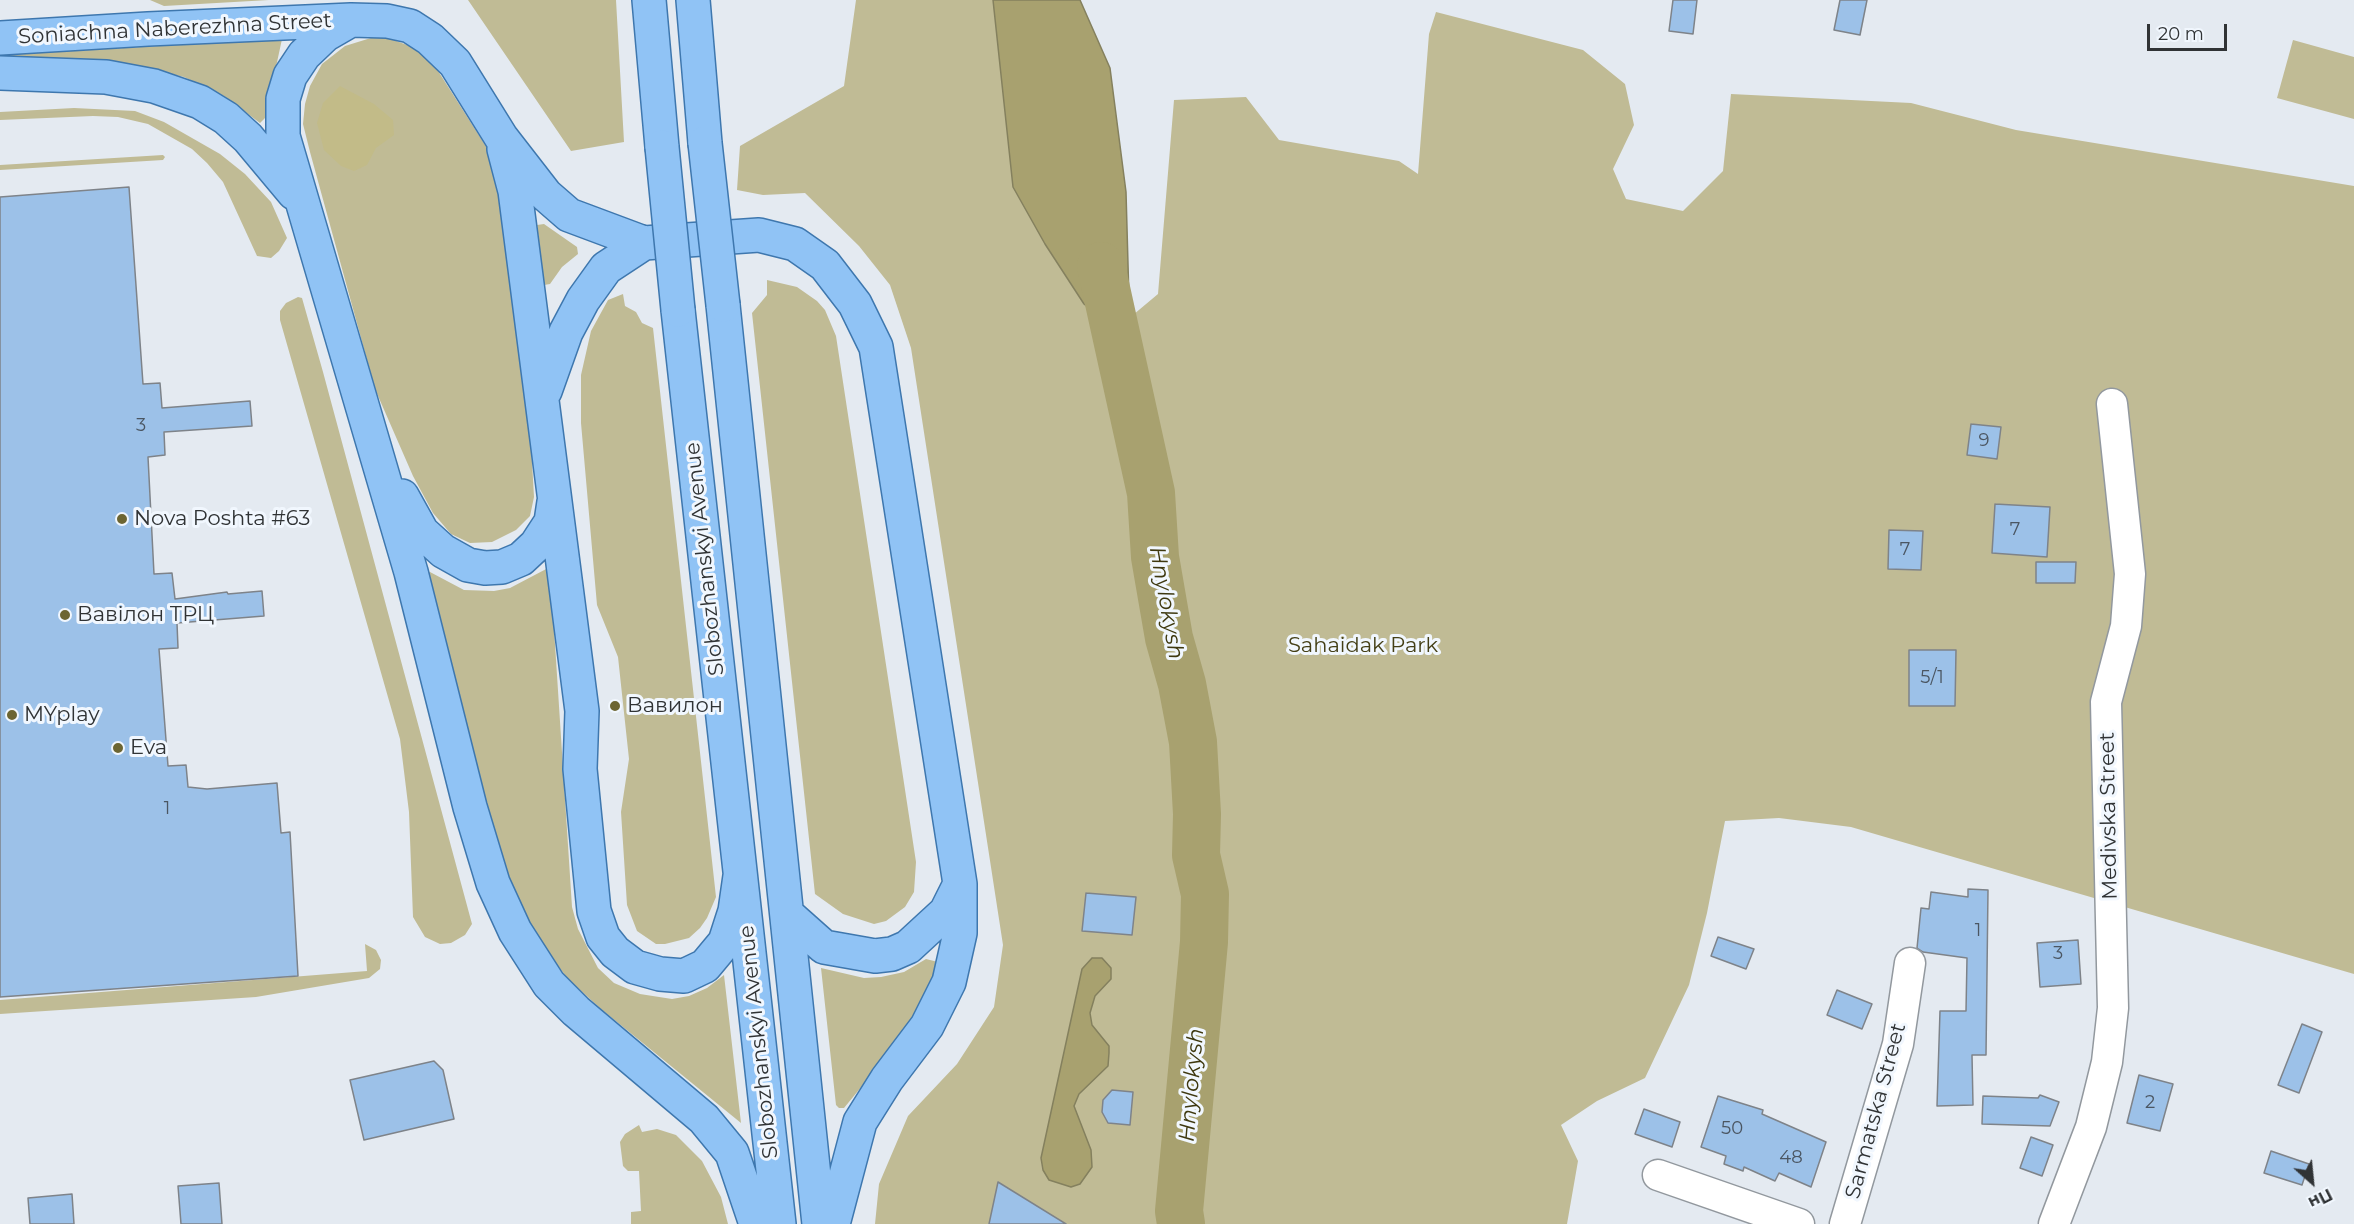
<!DOCTYPE html>
<html>
<head>
<meta charset="utf-8">
<style>
  body { margin:0 }
  #map { position:relative; width:2354px; height:1224px; overflow:hidden; background:#e4eaf1; font-family:Montserrat,sans-serif }
  canvas { display:block }
  .north { position:absolute; left:2282px; top:1152px; width:60px; height:60px; -webkit-text-stroke:4px #f1f7fe; paint-order:stroke; rotate:153deg; font-size:16px; font-weight:700; line-height:24px; text-align:center; color:#303335 }
  .north::after { content:''; display:block; margin:auto; width:21px; height:27px; background:#303335; clip-path:polygon(50% 0,100% 100%,50% 72%,0 100%) }
  .scale { position:absolute; left:2147px; top:24px; width:80px; height:27px; box-sizing:border-box; border:3px solid #303335; border-top:0; padding-left:8px; font-size:18px; line-height:21px; white-space:nowrap; color:#303335; -webkit-text-stroke:4px #f1f7fe; paint-order:stroke }
</style>
</head>
<body>
<div id="map">
<canvas width="2354" height="1224"></canvas>
<div class="north">Пн</div>
<div class="scale">20 m</div>
</div>
<script>
const c = document.querySelector('canvas').getContext('2d');
c.lineJoin = 'round';
function fillPath(path, color) { c.fillStyle = color; c.fill(path, 'evenodd'); }
const shape = rows => new Path2D(rows.map(r => 'M' + r).join(''));
function stroke(path, color, width, dash) { c.strokeStyle = color; c.lineWidth = width; c.lineCap = dash ? 'butt' : 'round'; c.setLineDash(dash || []); c.stroke(path); }
function label(font, color, halo, rows, align = 'center') {
  c.font = font + ' Montserrat,sans-serif'; c.lineWidth = 6; c.setLineDash([]); c.textBaseline = 'middle'; c.strokeStyle = halo; c.fillStyle = color; for (const [text, x, y, turn = 0] of rows) {
    c.save(); c.translate(x, y); c.rotate((+turn || 0) * Math.PI / 180); c.textAlign = isNaN(turn) ? turn : align; if (halo) c.strokeText(text, 0, 0); c.fillText(text, 0, 0); c.restore();
  }
}
fillPath(shape([
  [150,0,269,0,164,6],
  [468,0,616,0,624,142,571,151],
  [856,0,993,0,1004,86,1045,244,1084,304,1115,330,1158,294,1174,100,1246,97,1279,140,1399,161,1418,174,1429,34,1436,12,1583,50,1625,84,1634,125,1613,169,1626,199,1683,211,1723,171,1731,94,1911,103,2016,130,2354,186,2354,974,1851,827,1779,818,1725,821,1707,913,1689,985,1645,1078,1597,1101,1561,1125,1578,1161,1567,1224,875,1224,879,1184,908,1116,957,1064,994,1007,1003,945,911,348,890,285,859,246,805,193,763,195,737,190,740,146,844,86],
  [374,37,391,39,407,45,421,52,433,63,494,159,529,409,534,497,530,516,516,530,492,542,470,543,451,534,433,513,413,476,375,389,310,152,303,124,305,104,310,86,322,64,345,46],
  [282,39,265,118,260,123,224,96,184,77,138,66,95,61,0,59,0,55],
  [2293,40,2354,57,2354,119,2277,98],
  [74,108,135,111,164,122,220,154,245,174,271,202,287,238,279,251,271,258,257,256,223,182,207,163,192,149,148,124,118,117,93,116,0,120,0,112],
  [163,155,165,157,163,160,0,170,0,165],
  [544,224,577,247,578,254,562,267,550,284,544,285,537,225],
  [767,280,797,287,817,301,825,310,836,336,916,862,914,892,905,907,886,921,874,924,843,914,815,894,752,313,767,295],
  [623,294,625,306,636,312,642,323,653,328,716,897,707,918,700,928,689,938,665,944,656,944,637,931,627,905,621,812,629,759,618,657,597,605,581,423,581,375,591,331,608,300],
  [298,297,302,298,323,372,472,924,465,935,451,943,440,944,425,937,413,917,409,812,400,739,280,320,280,311,286,303],
  [550,567,572,907,578,929,598,968,614,983,640,994,672,999,689,996,707,988,724,975,741,1123,601,1009,568,979,537,938,504,869,424,575,430,572,464,590,494,591,510,588],
  [365,944,376,950,381,960,380,969,369,978,256,997,0,1014,0,1000,367,971],
  [926,959,938,962,926,1004,876,1069,844,1108,839,1108,836,1105,821,968,864,978,881,977,904,972],
  [639,1125,642,1132,657,1129,676,1135,702,1161,721,1197,728,1224,631,1224,631,1212,641,1211,639,1171,628,1171,623,1166,620,1142,625,1134]
]), '#c0bb95');
fillPath(shape([
  [340,86,374,104,393,120,394,135,376,148,367,165,354,171,341,166,324,150,317,123,323,103]
]), '#c2bb88');
const water = shape([
  [993,0,1080,0,1110,68,1126,192,1129,300,1115,330,1084,304,1045,244,1013,187,993,0],
  [1092,958,1102,958,1111,968,1111,979,1095,996,1090,1013,1092,1025,1109,1046,1109,1053,1108,1066,1079,1094,1074,1106,1091,1150,1092,1167,1080,1184,1071,1187,1049,1180,1043,1170,1041,1158,1082,969,1092,958]
]);
fillPath(water, '#a8a16f');
stroke(water, '#84805e', 1.5);
stroke(shape([
  [1101,266,1151,493,1155,557,1169,638,1182,684,1193,742,1197,814,1196,855,1205,894,1204,942,1179,1211,1181,1224]
]), '#a8a16f', 48);
const building = shape([
  [1673,0,1697,0,1693,34,1669,31,1673,0],
  [1840,0,1867,0,1860,35,1834,30,1840,0],
  [129,187,143,384,160,383,162,408,250,401,252,426,164,432,165,455,148,457,154,574,172,573,175,599,227,592,228,594,262,591,264,616,177,623,178,648,159,649,168,766,186,765,188,787,207,789,277,783,281,833,290,832,298,976,0,997,0,197,129,187],
  [1971,424,2001,427,1997,459,1967,455,1971,424],
  [1995,504,2050,507,2047,557,1992,553,1995,504],
  [1889,530,1923,531,1921,570,1888,569,1889,530],
  [2036,562,2076,562,2075,583,2036,583,2036,562],
  [1909,650,1956,650,1955,706,1909,706,1909,650],
  [1968,889,1988,890,1986,1055,1972,1055,1973,1105,1937,1106,1940,1011,1966,1011,1967,958,1923,952,1917,948,1921,908,1929,909,1931,892,1968,897,1968,889],
  [1086,893,1136,897,1132,935,1082,931,1086,893],
  [1718,937,1754,949,1746,969,1711,956,1718,937],
  [2078,940,2081,984,2040,987,2037,943,2078,940],
  [1837,990,1872,1004,1862,1029,1827,1015,1837,990],
  [2302,1024,2322,1032,2299,1093,2278,1085,2302,1024],
  [434,1061,443,1070,454,1119,364,1140,350,1080,434,1061],
  [2139,1075,2173,1084,2160,1131,2127,1123,2139,1075],
  [1112,1090,1133,1092,1130,1125,1108,1123,1102,1112,1103,1100,1112,1090],
  [2040,1095,2059,1102,2050,1126,1982,1124,1983,1096,2038,1098,2040,1095],
  [1718,1096,1763,1110,1762,1114,1826,1142,1811,1187,1779,1173,1775,1181,1744,1167,1743,1171,1724,1164,1726,1156,1701,1147,1718,1096],
  [1644,1109,1680,1122,1672,1147,1635,1134,1644,1109],
  [2031,1137,2053,1145,2042,1176,2020,1168,2031,1137],
  [2271,1151,2309,1164,2302,1185,2264,1173,2271,1151],
  [998,1182,1066,1224,989,1224,998,1182],
  [219,1183,222,1224,181,1224,178,1186,219,1183],
  [72,1194,74,1224,30,1224,28,1198,72,1194]
]);
fillPath(building, '#9cc1e8');
stroke(building, '#7e8389', 1.5);
const minor = shape([
  [1658,1175,1799,1224],
  [1845,1224,1898,1044,1910,963],
  [2054,1224,2091,1127,2107,1062,2113,1008,2106,702,2126,626,2130,574,2112,404]
]);
const primary = shape([
  [649,0,662,147],
  [693,0,705,143],
  [351,20,325,35,304,55,290,76,283,99,283,136,411,572,470,807,493,883,515,931,549,984,576,1011,704,1119,732,1153,756,1224],
  [0,38,148,29,351,20,387,21,410,26,430,39,455,63,501,137,546,195,569,215,644,243,759,235,795,244,825,265,855,304,876,347,960,884,960,933,949,982,927,1026,887,1079,860,1122,833,1224],
  [0,73,106,77,154,86,200,102,226,118,248,138,294,193],
  [504,149,515,191,582,711,580,769,594,911,603,937,615,952,635,967,660,974,684,976,705,966,725,942,735,911,740,876],
  [723,305,819,1224],
  [678,310,779,1224],
  [545,391,566,332,583,300,606,268,644,243],
  [402,496,422,532,443,551,468,565,485,568,502,567,521,559,536,545,551,522,554,502],
  [788,915,824,947,875,956,892,954,908,947,946,912,960,884]
]);
stroke(minor, '#92989e', 33);
stroke(primary, '#3e77ae', 36);
stroke(minor, '#fff', 30);
stroke(primary, '#90c3f5', 33);
const primaryBridge = shape([
  [705,143,723,305],
  [662,147,678,310]
]);
stroke(primaryBridge, '#3e77ae', 36, []);
stroke(primaryBridge, '#90c3f5', 33);
for (const [x, y, r, color] of [
  [122,519,6,"#6c6532"],
  [65,615,6,"#6c6532"],
  [615,706,6,"#6c6532"],
  [12,715,6,"#6c6532"],
  [118,748,6,"#6c6532"]
]) { const dot = new Path2D(); dot.arc(x, y, r, 0, 2 * Math.PI); c.fillStyle = color; c.fill(dot); stroke(dot, '#f1f7fe', 2); }
label('18px', '#4b5662', null, [
  ["3",141,426],
  ["9",1984,441],
  ["7",2015,530],
  ["7",1905,550],
  ["5/1",1932,678],
  ["1",167,809],
  ["1",1978,931],
  ["3",2058,954],
  ["2",2150,1103],
  ["50",1732,1129],
  ["48",1791,1158]
]);
label('21px', '#303335', '#f1f7fe', [
  ["Soniachna Naberezhna Street",175,29,-3],
  ["Slobozhanskyi Avenue",705,559,-96],
  ["Medivska Street",2109,816,-91],
  ["Slobozhanskyi Avenue",759,1042,-96],
  ["Sarmatska Street",1876,1111,-75]
]);
label('21px', '#303335', '#f1f7fe', [
  ["Nova Poshta #63",134,519],
  ["Вавілон ТРЦ",77,615],
  ["Вавилон",627,706],
  ["MYplay",24,715],
  ["Eva",130,748]
], 'left');
label('21px', '#443f16', '#f1f7fe', [
  ["Sahaidak Park",1363,646]
]);
label('italic 22px', '#3e380f', '#f1f7fe', [
  ["Hnylokysh",1166,603,80],
  ["Hnylokysh",1192,1085,-85]
]);
</script>
</body>
</html>
